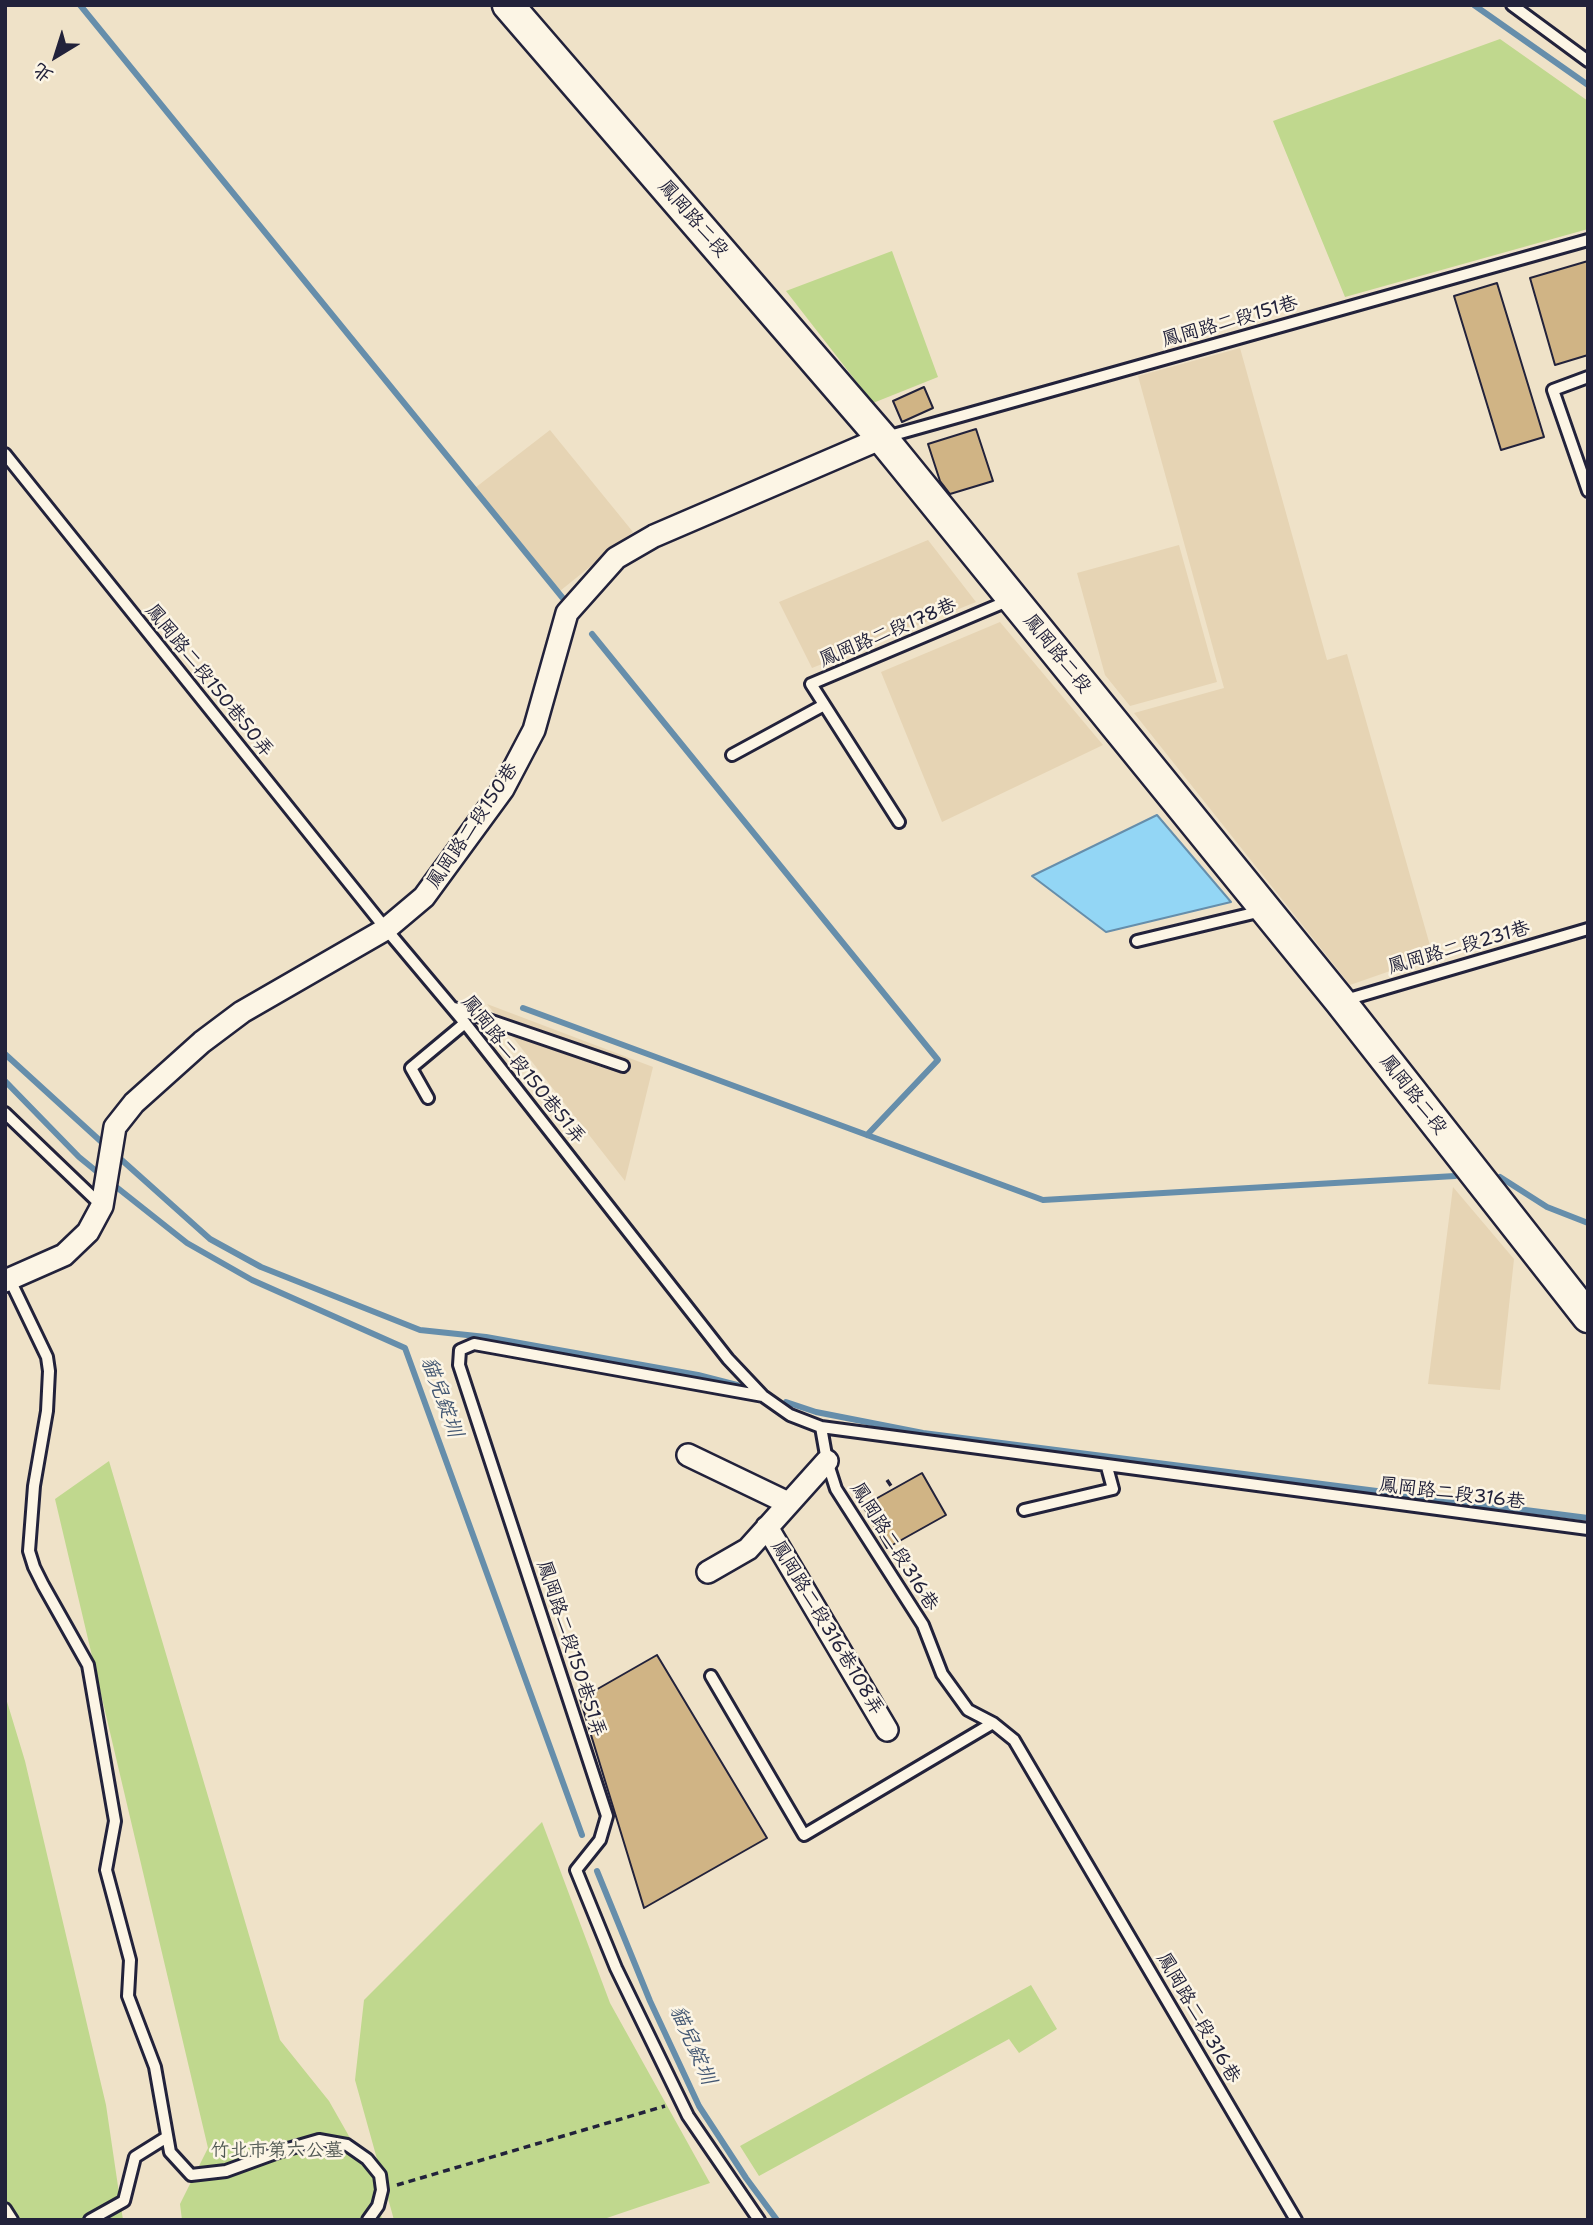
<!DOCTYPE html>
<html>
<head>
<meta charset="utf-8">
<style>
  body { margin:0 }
  #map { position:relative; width:1593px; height:2225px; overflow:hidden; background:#efe2c8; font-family:"Shantell Sans","LXGW WenKai TC",sans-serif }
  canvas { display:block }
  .frame { position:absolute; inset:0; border:7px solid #22223b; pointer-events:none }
  .north { position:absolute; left:21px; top:21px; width:70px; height:70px; -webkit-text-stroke:5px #fcf5e5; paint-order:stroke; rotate:218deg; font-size:19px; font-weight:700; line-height:28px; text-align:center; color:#22223b }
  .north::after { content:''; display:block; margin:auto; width:24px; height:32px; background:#22223b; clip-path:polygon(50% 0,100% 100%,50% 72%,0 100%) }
</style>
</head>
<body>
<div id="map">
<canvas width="1593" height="2225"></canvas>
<div class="frame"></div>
<div class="north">北</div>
</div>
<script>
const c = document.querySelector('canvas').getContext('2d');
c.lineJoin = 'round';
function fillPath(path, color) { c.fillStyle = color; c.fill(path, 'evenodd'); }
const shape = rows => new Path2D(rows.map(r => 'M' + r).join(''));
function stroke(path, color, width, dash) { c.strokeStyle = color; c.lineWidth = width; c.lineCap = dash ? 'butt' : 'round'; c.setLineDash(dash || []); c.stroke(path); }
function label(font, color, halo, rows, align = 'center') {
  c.font = font + ' "Shantell Sans","LXGW WenKai TC",sans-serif'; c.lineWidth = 5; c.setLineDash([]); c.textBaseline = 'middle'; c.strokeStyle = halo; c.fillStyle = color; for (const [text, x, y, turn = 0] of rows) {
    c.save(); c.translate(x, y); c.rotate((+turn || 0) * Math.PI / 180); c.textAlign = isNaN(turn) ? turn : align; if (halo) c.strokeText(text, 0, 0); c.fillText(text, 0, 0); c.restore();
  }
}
fillPath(shape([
  [1240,348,1327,660,1347,654,1433,956,1350,985,1134,713,1224,688,1138,376],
  [550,430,633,532,560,591,471,491],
  [928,540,976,602,812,668,779,602],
  [1179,545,1217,682,1130,706,1105,675,1077,573],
  [1000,622,1103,745,942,822,881,672],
  [487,1004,653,1067,625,1181],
  [1453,1187,1514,1259,1500,1390,1428,1384]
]), '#e6d4b4');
fillPath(shape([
  [1500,39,1588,101,1588,229,1345,297,1273,121],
  [892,251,938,377,873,403,786,291],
  [109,1461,280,2040,329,2101,375,2182,382,2220,182,2220,180,2204,208,2148,55,1499],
  [5,1695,25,1761,106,2105,123,2220,5,2220],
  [542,1822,610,2003,710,2183,601,2220,394,2220,355,2080,364,2000],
  [1031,1985,1057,2029,1019,2053,1009,2039,759,2176,740,2146]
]), '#c0d88e');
const water = shape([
  [1157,815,1231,902,1106,932,1032,876,1157,815]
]);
fillPath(water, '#93d6f5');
stroke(water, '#668eab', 2);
stroke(shape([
  [80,5,566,602],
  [1474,5,1588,85],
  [592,634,938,1060,867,1135],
  [523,1008,1043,1200,1455,1176],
  [5,1054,107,1147],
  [5,1081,79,1157,101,1175],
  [115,1154,210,1239,261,1267,420,1330,486,1337,698,1375,737,1385],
  [1500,1177,1547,1207,1588,1223],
  [110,1182,187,1243,252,1280,405,1348,582,1835],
  [786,1402,816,1412,923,1433,1588,1518],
  [597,1871,650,2001,699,2106,746,2178,777,2220]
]), '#668eab', 6);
const building = shape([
  [1588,261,1588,355,1555,365,1530,278,1588,261],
  [1497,283,1544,437,1501,450,1454,296,1497,283],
  [924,387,933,408,902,422,893,401,924,387],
  [976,429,993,481,950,494,940,481,928,444,976,429],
  [922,1473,946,1515,887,1548,863,1506,922,1473],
  [657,1655,767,1838,644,1908,580,1699,657,1655]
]);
fillPath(building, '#d0b485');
stroke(building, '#22223b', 2);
const lane = shape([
  [1512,5,1588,61],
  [1588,377,1553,390,1588,491],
  [886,437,1588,240],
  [5,454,386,929,465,1023,728,1359,762,1395],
  [732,755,824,705],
  [899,822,811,684,1010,600],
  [1137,941,1262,911],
  [1342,1001,1588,929],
  [454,1008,623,1066],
  [428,1098,411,1068,465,1023],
  [5,1113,102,1206],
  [10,1280,47,1357,49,1371,47,1411,34,1486,29,1551,34,1567,43,1585,88,1665,115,1821,106,1870,130,1960,128,1996,155,2067,170,2152,191,2175,226,2171,281,2151,319,2140,347,2145,367,2159,380,2175,382,2190,378,2206,368,2220],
  [821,1427,827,1461,836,1489,923,1625,942,1674,968,1710,993,1723,1014,1740,1296,2220],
  [1024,1510,1113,1489,1107,1467],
  [711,1676,804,1835,993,1723],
  [5,2209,12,2220],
  [90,2220,124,2201,135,2157,167,2137],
  [759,2220,688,2116,616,1968,576,1870,600,1840,607,1816,459,1365,460,1350,474,1344,763,1396,790,1415,821,1427,1588,1529]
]);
const street = shape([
  [5,1281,64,1255,88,1232,102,1206,115,1127,134,1103,202,1042,242,1012,386,929,424,897,503,789,534,730,567,613,616,558,654,536,882,438],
  [688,1455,788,1503],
  [767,1527,887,1730],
  [708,1572,748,1549,827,1461]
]);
const secondary = shape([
  [508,5,882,438,1340,1001,1588,1317]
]);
stroke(lane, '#22223b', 16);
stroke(street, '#22223b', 26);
stroke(secondary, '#22223b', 35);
stroke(shape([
  [887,1480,893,1489],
  [397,2185,665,2106]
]), '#22223b', 3.5, [7, 5]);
stroke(lane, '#fcf5e5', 10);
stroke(street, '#fcf5e5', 21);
stroke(secondary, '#fcf5e5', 30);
label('19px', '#22223b', '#fcf5e5', [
  ["鳳岡路二段",693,219,49],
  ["鳳岡路二段151巷",1230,322,-16],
  ["鳳岡路二段178巷",888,633,-23],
  ["鳳岡路二段",1057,654,51],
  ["鳳岡路二段150巷50弄",209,681,51],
  ["鳳岡路二段150巷",473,826,-56],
  ["鳳岡路二段231巷",1459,948,-16],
  ["鳳岡路二段150巷51弄",523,1070,51],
  ["鳳岡路二段",1413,1095,52],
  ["鳳岡路二段316巷",1452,1494,7],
  ["鳳岡路二段316巷",894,1547,58],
  ["鳳岡路二段316巷108弄",827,1628,59],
  ["鳳岡路二段150巷51弄",571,1649,72],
  ["鳳岡路二段316巷",1198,2018,60]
]);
label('19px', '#515954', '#fcf5e5', [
  ["竹北市第六公墓",277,2151]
]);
label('italic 21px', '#445873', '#fcf5e5', [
  ["貓兒錠圳",441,1397,70],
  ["貓兒錠圳",692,2045,66]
]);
</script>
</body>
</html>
